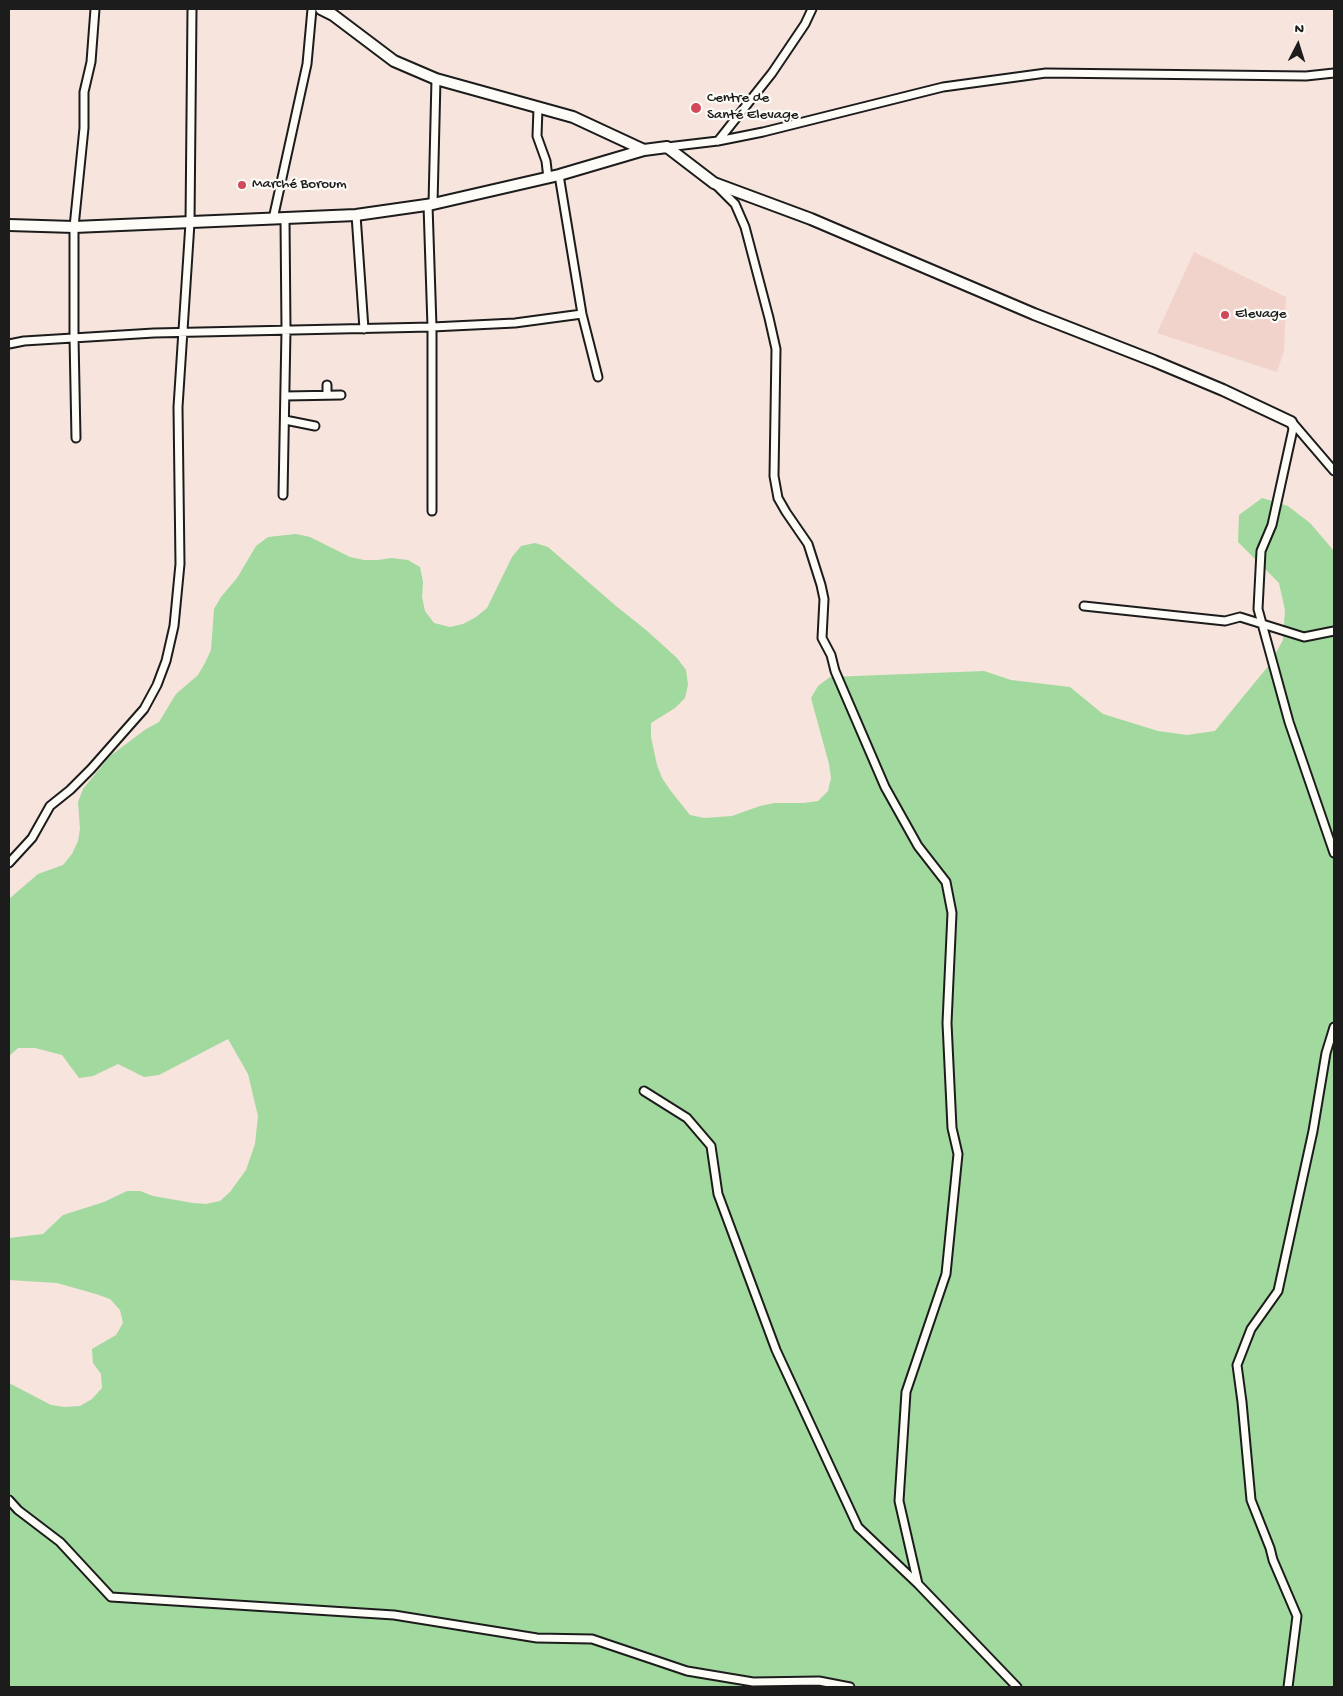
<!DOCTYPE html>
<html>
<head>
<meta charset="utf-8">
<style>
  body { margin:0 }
  #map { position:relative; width:1343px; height:1696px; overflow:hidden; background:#f6e4dd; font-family:"Gochi Hand",sans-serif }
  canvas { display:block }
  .frame { position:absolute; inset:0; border:10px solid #1c1c1c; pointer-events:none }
  .north { position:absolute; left:1273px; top:20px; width:50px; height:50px; -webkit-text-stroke:4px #fdfcf7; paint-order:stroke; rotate:5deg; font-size:14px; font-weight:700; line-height:20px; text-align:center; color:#1c1c1c }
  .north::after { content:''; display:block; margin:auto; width:18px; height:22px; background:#1c1c1c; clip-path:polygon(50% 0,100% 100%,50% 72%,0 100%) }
</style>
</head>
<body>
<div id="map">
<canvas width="1343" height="1696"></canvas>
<div class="frame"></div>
<div class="north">N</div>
</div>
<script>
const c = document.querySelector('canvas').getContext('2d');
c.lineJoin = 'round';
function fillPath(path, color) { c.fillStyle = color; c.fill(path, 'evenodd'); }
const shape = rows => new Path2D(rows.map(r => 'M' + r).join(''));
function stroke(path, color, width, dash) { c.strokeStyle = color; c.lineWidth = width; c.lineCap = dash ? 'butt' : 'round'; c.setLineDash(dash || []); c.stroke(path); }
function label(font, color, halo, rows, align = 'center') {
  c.font = font + ' "Gochi Hand",sans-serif'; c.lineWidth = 4.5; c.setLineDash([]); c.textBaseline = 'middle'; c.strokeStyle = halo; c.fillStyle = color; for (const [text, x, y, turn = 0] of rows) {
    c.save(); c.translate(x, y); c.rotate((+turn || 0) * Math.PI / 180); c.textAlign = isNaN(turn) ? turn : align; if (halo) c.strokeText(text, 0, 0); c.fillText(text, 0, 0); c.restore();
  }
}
fillPath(shape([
  [1194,252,1286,297,1284,351,1277,372,1157,333]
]), '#f1d3cb');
fillPath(shape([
  [1262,498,1288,506,1310,523,1334,551,1334,1687,9,1687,9,1383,51,1405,65,1407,80,1406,92,1399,102,1388,101,1374,93,1363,92,1349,116,1335,123,1323,120,1310,110,1299,96,1294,57,1283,9,1280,9,1238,43,1234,63,1215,104,1202,127,1191,140,1191,153,1196,193,1203,206,1204,220,1201,230,1192,246,1170,255,1144,258,1116,248,1074,228,1039,159,1075,144,1077,118,1064,93,1076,79,1078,62,1055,35,1048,18,1048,9,1056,9,899,38,874,63,865,72,854,78,841,80,829,78,802,83,789,110,756,146,729,159,722,176,694,198,675,205,663,211,650,214,609,221,597,237,578,256,546,268,537,296,534,310,537,350,557,364,560,378,560,391,558,408,560,420,567,423,582,422,597,425,611,434,623,450,627,463,624,476,617,487,608,512,557,521,546,535,543,548,547,616,606,646,630,677,658,686,670,688,685,685,698,675,708,651,723,651,737,657,765,662,778,670,790,690,815,704,818,732,816,760,806,775,803,804,803,818,801,828,791,831,778,829,764,811,698,818,686,830,677,984,671,1011,680,1070,687,1103,714,1158,731,1187,735,1215,731,1270,664,1283,640,1285,610,1279,583,1238,542,1239,515]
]), '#a2d99e');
const street = shape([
  [538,108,537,136,546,161,548,178],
  [718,141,772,73,805,24,812,9],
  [667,147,718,141,763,132,943,87,1046,73,1306,76,1334,73],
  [559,175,582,314,598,377],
  [716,185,735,204,745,227,769,318,776,349,774,476,778,498,786,512,808,544,821,585,824,599,822,638,831,655,835,671,885,787,918,846,946,882,952,913,947,1023,952,1128,958,1154,946,1274,906,1392,899,1501,918,1584],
  [433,204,436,79],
  [428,205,432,327,432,511],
  [356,215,364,329],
  [273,219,307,64,312,9],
  [9,344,24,341,154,333,432,327,515,323,582,314],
  [327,395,327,385],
  [285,396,341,395],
  [285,420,315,426],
  [1291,422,1293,429,1272,525,1261,551,1258,609,1289,722,1334,853],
  [1292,422,1334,471],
  [76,438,74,337,74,227,84,128,84,92,91,62,95,9],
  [283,495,286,330,285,219],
  [1084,606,1225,621,1240,617,1304,637,1334,631],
  [9,863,32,838,50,806,70,790,91,769,144,709,157,685,166,661,174,626,180,564,178,407,190,223,192,9],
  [644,1091,687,1118,711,1146,718,1194,776,1350,858,1527,918,1584,1017,1687],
  [9,1500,18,1510,60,1542,111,1597,394,1615,537,1638,592,1639,687,1671,753,1682,819,1681,850,1687],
  [1288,1687,1297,1616,1273,1560,1270,1548,1251,1500,1242,1402,1237,1365,1251,1329,1278,1291,1313,1131,1326,1053,1334,1027]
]);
const secondary = shape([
  [321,9,333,15,394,61,436,79,573,117,644,150],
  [9,225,74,227,356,215,433,204,559,175,644,150,667,147,714,183,811,219,1034,314,1154,361,1223,390,1291,422]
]);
stroke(street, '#1c1c1c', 11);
stroke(secondary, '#1c1c1c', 14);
stroke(street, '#fdfcf7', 7);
stroke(secondary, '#fdfcf7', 10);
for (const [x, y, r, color] of [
  [696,108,6,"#d1495b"],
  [242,185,5,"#d1495b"],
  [1225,315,5,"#d1495b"]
]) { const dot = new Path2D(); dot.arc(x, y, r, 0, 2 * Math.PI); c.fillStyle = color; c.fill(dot); stroke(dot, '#fdfcf7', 2); }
label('15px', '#1c1c1c', '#fdfcf7', [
  ["Centre de",707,99],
  ["Santé Elevage",707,116],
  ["Marché Boroum",252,185],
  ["Elevage",1235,315]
], 'left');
</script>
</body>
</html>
